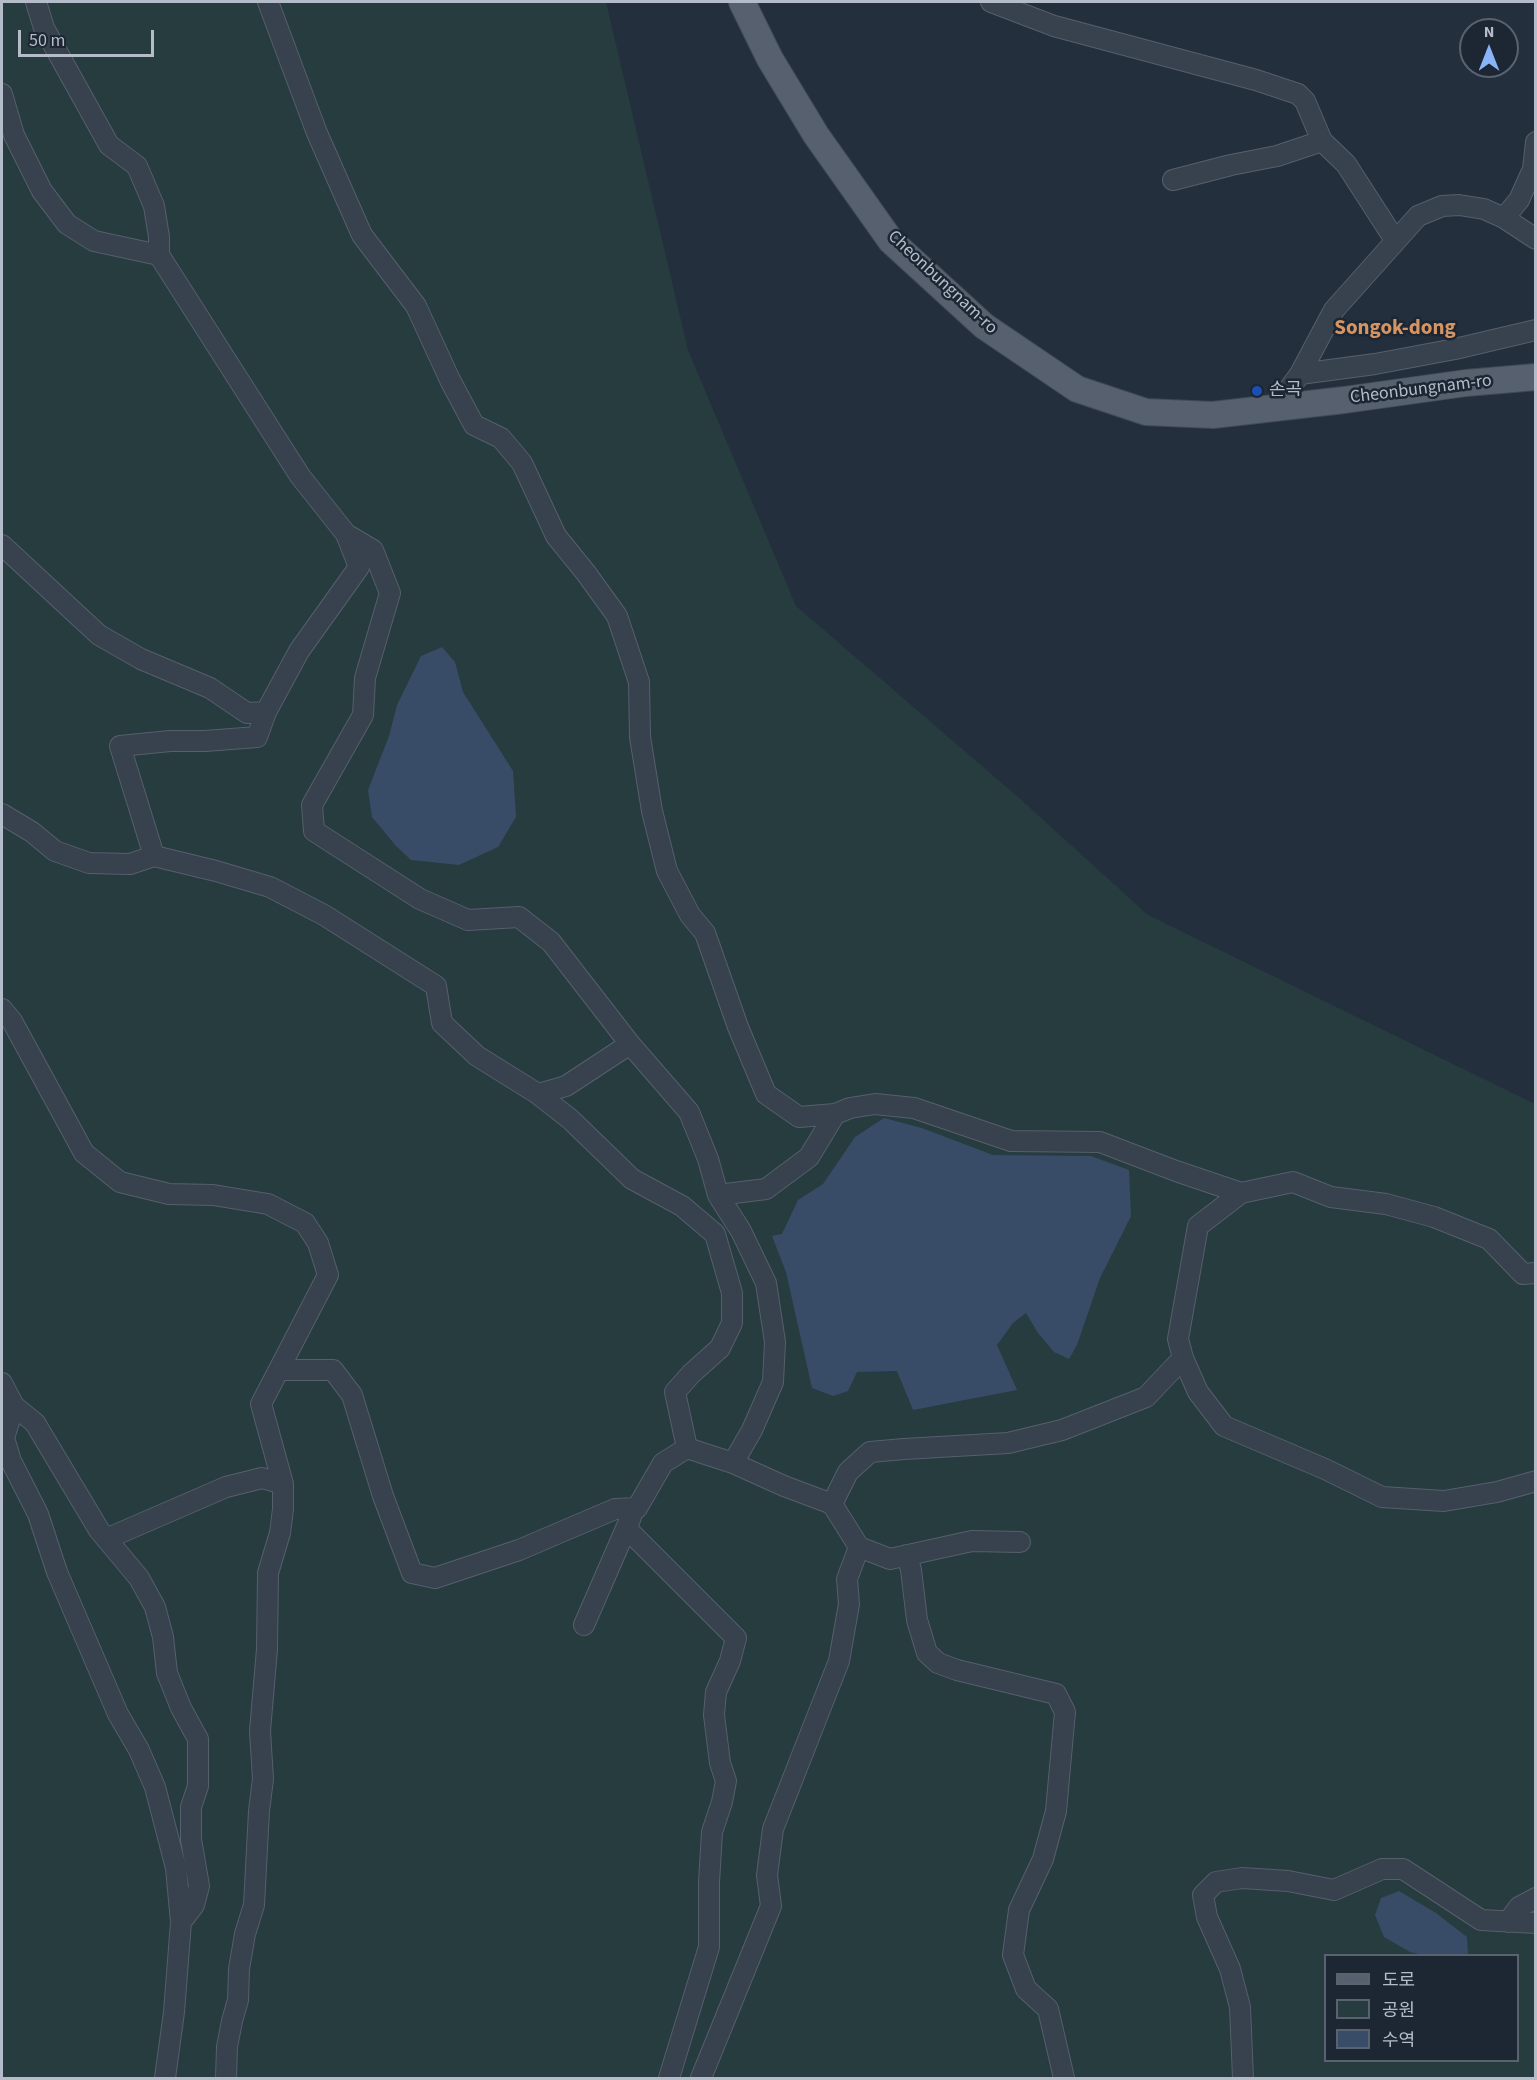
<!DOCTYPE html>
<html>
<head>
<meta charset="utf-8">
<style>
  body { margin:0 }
  #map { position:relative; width:1537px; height:2080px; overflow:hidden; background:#242f3e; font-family:"Source Sans 3","Noto Sans KR",sans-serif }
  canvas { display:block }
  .frame { position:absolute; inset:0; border:3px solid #b4bcc9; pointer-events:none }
  .legend { position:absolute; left:1324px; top:1954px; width:195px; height:108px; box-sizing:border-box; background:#1d2633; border:2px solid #59626f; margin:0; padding:8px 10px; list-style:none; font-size:18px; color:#b4bcc9 }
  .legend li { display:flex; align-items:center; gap:12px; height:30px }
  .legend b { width:30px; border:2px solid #59626f }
  .north { position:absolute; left:1459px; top:18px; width:60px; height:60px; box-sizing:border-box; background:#1d2633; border:2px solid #59626f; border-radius:50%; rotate:0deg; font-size:16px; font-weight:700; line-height:24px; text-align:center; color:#b4bcc9 }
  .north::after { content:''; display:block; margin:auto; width:21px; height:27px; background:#8ab4f8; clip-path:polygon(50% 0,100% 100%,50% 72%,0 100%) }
  .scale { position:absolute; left:18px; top:30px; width:136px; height:27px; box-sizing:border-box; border:3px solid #b4bcc9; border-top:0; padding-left:8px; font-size:18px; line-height:21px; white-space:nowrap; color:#b4bcc9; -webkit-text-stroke:4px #1d2633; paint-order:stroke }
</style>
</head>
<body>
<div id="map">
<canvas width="1537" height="2080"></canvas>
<div class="frame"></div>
<ul class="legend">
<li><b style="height:8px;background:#56606e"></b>도로</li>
<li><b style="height:16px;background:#263c3f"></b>공원</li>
<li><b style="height:16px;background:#394c67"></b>수역</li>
</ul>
<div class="north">N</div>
<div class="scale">50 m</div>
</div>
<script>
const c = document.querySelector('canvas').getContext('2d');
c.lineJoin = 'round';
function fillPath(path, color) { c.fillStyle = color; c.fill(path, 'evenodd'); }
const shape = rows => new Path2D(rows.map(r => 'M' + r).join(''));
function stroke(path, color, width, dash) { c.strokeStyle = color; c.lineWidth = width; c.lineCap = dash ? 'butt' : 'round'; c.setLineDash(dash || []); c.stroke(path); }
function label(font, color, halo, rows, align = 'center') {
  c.font = font + ' "Source Sans 3","Noto Sans KR",sans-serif'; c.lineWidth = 5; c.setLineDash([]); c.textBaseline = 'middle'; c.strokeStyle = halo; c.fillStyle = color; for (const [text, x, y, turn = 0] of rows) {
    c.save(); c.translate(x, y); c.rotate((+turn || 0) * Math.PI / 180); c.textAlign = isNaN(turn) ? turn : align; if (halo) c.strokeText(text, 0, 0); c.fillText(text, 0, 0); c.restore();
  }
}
fillPath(shape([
  [2,2,606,2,688,350,796,606,1017,796,1148,915,1535,1104,1535,2078,2,2078],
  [1326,1956,1518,1956,1518,2060,1326,2060]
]), '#263c3f');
fillPath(shape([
  [442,647,455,662,463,692,513,771,516,817,498,847,459,865,411,860,396,846,372,817,368,790,389,736,397,705,421,656],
  [884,1118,922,1128,993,1155,1091,1156,1129,1170,1131,1216,1100,1278,1077,1345,1069,1359,1054,1352,1038,1333,1026,1313,1013,1323,997,1345,1017,1390,913,1410,897,1371,857,1372,848,1391,833,1396,812,1388,786,1272,772,1236,782,1234,798,1200,823,1184,855,1137],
  [1399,1891,1436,1913,1467,1937,1468,1955,1423,1955,1410,1952,1384,1937,1375,1915,1381,1898]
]), '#394c67');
const minor = shape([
  [268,2,317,133,362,235,416,306,450,380,474,425,501,438,522,463,556,536,586,573,617,616,639,682,640,737,652,811,667,871,690,915,705,933,738,1027,766,1094,799,1117,835,1114,850,1108,875,1104,914,1108,1011,1141,1100,1142,1176,1171,1241,1193,1293,1182,1331,1197,1386,1204,1434,1217,1489,1239,1523,1274,1536,1273],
  [991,2,1054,26,1256,80,1298,94,1305,101,1322,141,1346,164,1395,240],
  [2,94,14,135,42,191,67,224,94,241,159,255],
  [1173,180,1231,165,1277,156,1322,141],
  [1504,218,1519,200,1533,169,1536,142],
  [1300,374,1375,364,1455,349,1536,330],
  [1275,408,1300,374,1334,310,1418,216,1442,206,1459,205,1484,209,1504,218,1536,239],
  [346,534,373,550,390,593,365,678,363,715,312,805,314,831,420,899,468,920,519,917,551,942,630,1044,689,1112,708,1159,718,1195,766,1189,809,1157,835,1114],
  [2,545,99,635,141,659,210,688,247,713,266,712,299,651,359,567,346,534,300,476,159,255,159,237,154,206,137,166,109,145,44,28,36,2],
  [2,814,32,832,55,851,89,863,130,864,154,856,120,746,170,741,205,741,257,737,266,712],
  [154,856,216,871,270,887,324,915,436,986,442,1023,477,1056,538,1094,566,1086,630,1044],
  [2,1009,12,1021,84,1153,120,1182,169,1194,213,1195,268,1204,305,1223,318,1243,328,1275,261,1404,283,1484],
  [538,1094,570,1119,632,1179,682,1206,715,1234,732,1293,732,1323,720,1348,691,1374,675,1392,687,1448,733,1463,752,1430,773,1382,775,1342,766,1283,741,1231,718,1195],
  [1183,1358,1198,1392,1224,1426,1325,1469,1382,1497,1444,1501,1497,1492,1536,1481],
  [280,1370,333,1370,352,1395,383,1496,412,1573,435,1578,519,1550,615,1509,637,1508,663,1463,687,1448],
  [2,1383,14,1406,4,1438,11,1461,38,1514,57,1572,118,1714,139,1750,155,1787,176,1868,181,1922,174,2012,165,2078],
  [14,1406,35,1423,99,1530,139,1578,155,1607,163,1637,167,1673,181,1708,198,1739,198,1786,191,1807,191,1839,199,1886,194,1905,181,1922],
  [832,1504,848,1472,870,1452,904,1449,1008,1443,1062,1430,1146,1397,1183,1358,1178,1339,1198,1226,1241,1193],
  [626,1528,736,1638,730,1661,716,1692,714,1715,720,1763,726,1781,722,1802,712,1832,709,1882,709,1947,669,2078],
  [106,1539,226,1487,262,1478,283,1484,283,1509,280,1533,268,1573,267,1649,260,1731,263,1779,259,1811,254,1905,245,1934,239,1969,238,2000,232,2021,227,2047,226,2078],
  [859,1547,890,1559,972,1541,1020,1542],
  [907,1555,911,1570,917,1620,927,1653,938,1663,957,1670,1056,1694,1065,1712,1056,1811,1043,1859,1019,1910,1013,1955,1026,1989,1048,2009,1064,2078],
  [584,1625,631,1517],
  [1508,1922,1519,1907,1536,1898],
  [701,2078,771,1906,767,1875,773,1829,839,1661,849,1604,847,1579,859,1547,832,1504,784,1486,733,1463],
  [1243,2078,1240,2007,1230,1969,1207,1917,1203,1895,1216,1882,1242,1878,1288,1881,1334,1890,1382,1869,1403,1869,1481,1920,1536,1923]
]);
const major = shape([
  [742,2,770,59,816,135,891,241,984,326,1077,389,1146,412,1213,415,1344,400,1466,383,1536,377]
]);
stroke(minor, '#565f6c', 22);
stroke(major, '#414a57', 28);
stroke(minor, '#38414e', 20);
stroke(major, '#56606e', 26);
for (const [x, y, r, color] of [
  [1257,391,6,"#1a4fb4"]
]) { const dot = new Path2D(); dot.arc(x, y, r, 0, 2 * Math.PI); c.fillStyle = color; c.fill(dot); stroke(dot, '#1d2633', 2); }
label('18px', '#b4bcc9', '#1d2633', [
  ["Cheonbungnam-ro",942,283,43],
  ["Cheonbungnam-ro",1421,390,-7]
]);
label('18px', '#b4bcc9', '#1d2633', [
  ["손곡",1269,391]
], 'left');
label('bold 21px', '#d59563', '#1d2633', [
  ["Songok-dong",1395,329]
]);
</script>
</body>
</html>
